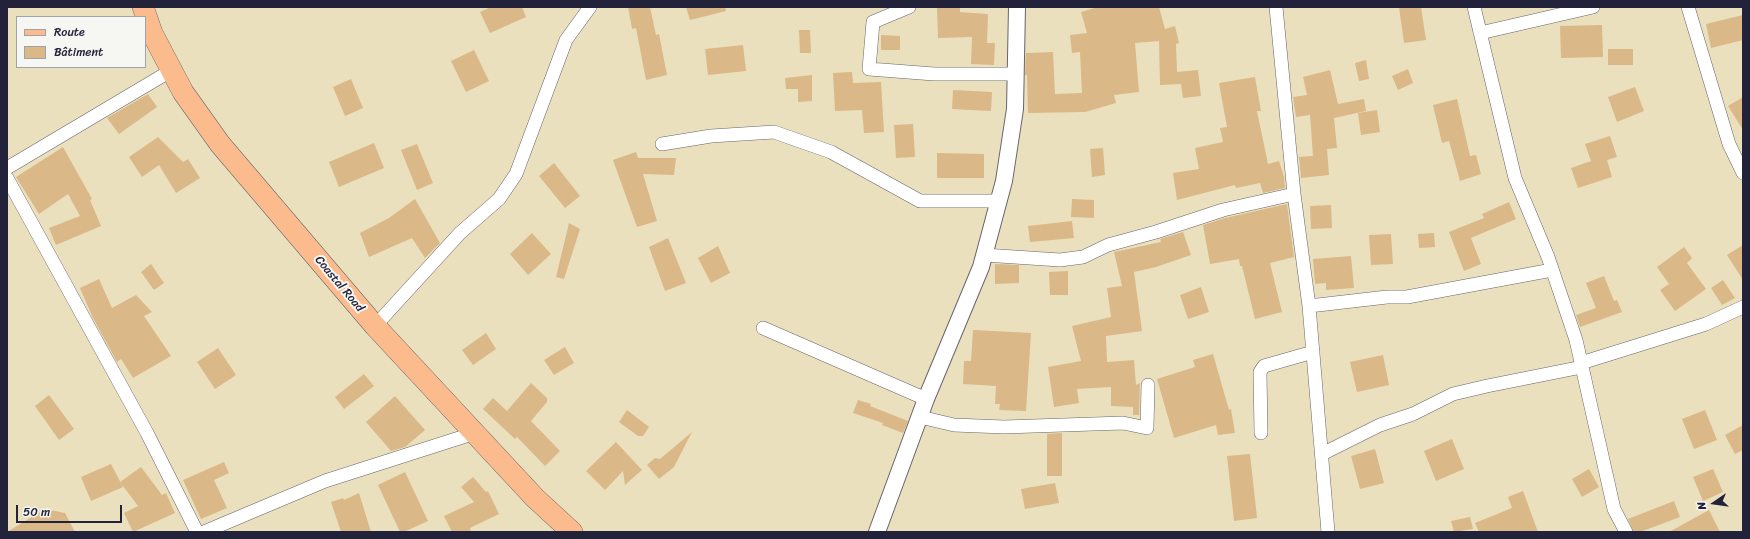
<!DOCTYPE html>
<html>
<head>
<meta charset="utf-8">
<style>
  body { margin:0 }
  #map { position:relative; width:1750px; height:539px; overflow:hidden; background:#eae0be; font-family:Sriracha,sans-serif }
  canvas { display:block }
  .frame { position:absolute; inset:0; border:8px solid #22223b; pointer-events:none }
  .legend { position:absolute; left:16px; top:16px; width:130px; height:52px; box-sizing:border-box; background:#f6f6f2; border:1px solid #a1a1a9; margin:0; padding:5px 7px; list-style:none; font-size:12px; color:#22223b }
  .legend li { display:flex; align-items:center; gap:8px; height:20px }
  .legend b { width:20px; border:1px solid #a1a1a9 }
  .north { position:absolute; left:1694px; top:483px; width:40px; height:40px; -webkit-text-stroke:3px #f6f6f2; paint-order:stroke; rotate:257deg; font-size:11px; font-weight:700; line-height:16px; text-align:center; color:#22223b }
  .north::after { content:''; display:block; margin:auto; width:14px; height:18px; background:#22223b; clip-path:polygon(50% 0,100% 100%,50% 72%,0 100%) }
  .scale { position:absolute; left:16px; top:505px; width:106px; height:18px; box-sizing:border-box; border:2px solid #22223b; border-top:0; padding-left:5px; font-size:12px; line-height:14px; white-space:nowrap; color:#22223b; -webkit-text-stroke:3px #f6f6f2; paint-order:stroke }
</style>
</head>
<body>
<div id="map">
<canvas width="1750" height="539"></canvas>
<div class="frame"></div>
<ul class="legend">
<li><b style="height:5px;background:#fbbb8d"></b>Route</li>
<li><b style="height:11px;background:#dbb887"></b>Bâtiment</li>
</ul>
<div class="north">N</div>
<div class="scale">50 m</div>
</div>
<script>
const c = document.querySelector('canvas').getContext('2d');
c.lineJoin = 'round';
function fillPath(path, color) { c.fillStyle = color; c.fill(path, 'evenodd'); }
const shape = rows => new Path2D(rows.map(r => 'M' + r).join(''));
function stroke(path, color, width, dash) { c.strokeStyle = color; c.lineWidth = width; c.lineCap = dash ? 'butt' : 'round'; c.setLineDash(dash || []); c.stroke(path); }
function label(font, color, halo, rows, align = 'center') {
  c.font = font + ' Sriracha,sans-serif'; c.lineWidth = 4; c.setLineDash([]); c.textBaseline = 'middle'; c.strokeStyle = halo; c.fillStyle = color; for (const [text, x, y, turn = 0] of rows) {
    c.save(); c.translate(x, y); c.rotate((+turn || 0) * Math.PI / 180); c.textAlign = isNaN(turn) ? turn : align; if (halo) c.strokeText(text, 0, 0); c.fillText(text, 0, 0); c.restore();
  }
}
fillPath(shape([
  [491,7,522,7,526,17,490,33,480,12],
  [628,7,650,7,656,35,659,34,667,75,646,80,636,28,632,29],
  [686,7,725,7,726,11,690,20],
  [937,7,960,7,960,12,988,14,987,43,995,43,994,65,971,64,972,37,938,38],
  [1098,7,1159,7,1165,29,1175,26,1179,43,1176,44,1177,72,1198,70,1201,96,1183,98,1181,84,1160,85,1159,41,1135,43,1139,92,1114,95,1116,103,1085,112,1028,113,1027,75,1025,75,1026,53,1053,52,1055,94,1082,93,1080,52,1072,53,1070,35,1087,33,1081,12],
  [1399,7,1421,7,1426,40,1404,43],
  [1743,15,1743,40,1711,48,1706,24],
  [1602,25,1603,57,1561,58,1560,26],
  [799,30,810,30,811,53,800,53],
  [881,35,900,36,900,50,881,50],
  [743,45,746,71,708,75,705,49],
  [1608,49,1633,49,1633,65,1608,65],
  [474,50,489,81,466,92,451,61],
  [1366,60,1369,79,1359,81,1355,63],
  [1408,69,1413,83,1398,90,1392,76],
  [1330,70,1338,104,1364,99,1366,111,1334,118,1337,148,1327,149,1329,175,1301,178,1299,157,1313,156,1310,115,1296,117,1293,97,1307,95,1303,77],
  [852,72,853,83,881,82,884,132,864,133,862,110,835,111,833,73],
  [812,75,812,101,798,102,798,89,786,89,785,78],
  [1255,77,1261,111,1257,111,1268,164,1279,161,1284,177,1285,188,1263,193,1260,183,1236,188,1235,185,1177,200,1173,173,1199,169,1195,148,1223,142,1220,128,1227,127,1219,83],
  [351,79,363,108,345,116,333,87],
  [1635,87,1644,111,1617,122,1608,97],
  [953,90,992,92,991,111,952,109],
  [148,94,157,107,119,134,107,118],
  [1743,97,1743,130,1728,106],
  [1457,99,1470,156,1476,155,1481,174,1460,181,1449,141,1442,143,1433,105],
  [1377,110,1380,132,1361,135,1358,113],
  [913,124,915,157,896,158,894,125],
  [1610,136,1617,157,1607,160,1612,177,1578,188,1571,168,1591,161,1585,144],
  [158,137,183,162,188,159,200,178,176,193,159,165,142,177,129,157],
  [374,143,384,168,339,187,329,162],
  [417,144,433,183,417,190,401,150],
  [63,147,92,199,90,200,101,226,56,245,49,228,80,216,68,194,39,214,16,177],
  [1103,148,1105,175,1092,177,1090,149],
  [636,152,638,158,676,158,674,175,643,174,657,221,637,227,613,160],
  [937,153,984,154,984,178,937,178],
  [554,163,580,196,565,208,539,176],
  [415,199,440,243,425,258,412,238,369,257,360,233,389,218],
  [1072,199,1094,200,1094,218,1071,217],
  [1509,202,1516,219,1471,238,1481,264,1464,271,1449,232,1484,218,1482,214],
  [1287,204,1294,257,1270,263,1282,312,1255,319,1242,266,1240,266,1239,259,1210,264,1203,225,1225,218],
  [1331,205,1332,228,1311,229,1310,206],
  [1072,221,1074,238,1030,242,1028,226],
  [569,223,580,229,564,279,556,277],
  [1183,232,1191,255,1156,267,1134,272,1142,331,1106,336,1107,362,1134,360,1136,385,1140,383,1139,415,1133,415,1133,407,1111,406,1111,387,1077,389,1079,403,1054,407,1048,367,1081,361,1072,326,1111,317,1107,288,1122,286,1114,252,1161,242,1160,239],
  [532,233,551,254,528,275,510,254],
  [1434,233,1435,247,1419,248,1418,234],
  [1391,234,1393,264,1371,265,1369,235],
  [668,238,686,283,665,291,649,247],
  [1743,245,1743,280,1727,255],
  [718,246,730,273,711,283,698,258],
  [1684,247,1692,258,1687,263,1706,289,1675,311,1660,290,1669,284,1657,267],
  [1351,256,1354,288,1326,290,1326,283,1315,284,1313,259],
  [151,264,164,283,154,290,141,272],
  [995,264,1019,265,1019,283,995,284],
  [1068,271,1068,295,1050,295,1049,272],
  [1604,276,1614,301,1617,300,1622,312,1580,327,1576,315,1596,308,1586,283],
  [99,279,112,308,136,295,152,312,144,316,171,356,133,378,121,359,117,362,93,318,80,288],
  [1723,280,1735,298,1722,305,1711,288],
  [1201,287,1209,312,1188,319,1180,295],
  [973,330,1031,333,1026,411,999,410,1000,404,995,404,996,386,963,384,964,361,971,361],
  [486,333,496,349,473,365,462,350],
  [565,347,574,363,554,375,544,360],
  [218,348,236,375,215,389,197,362],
  [1213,354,1229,410,1231,409,1235,433,1218,435,1216,425,1174,438,1157,379,1195,367,1193,360],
  [1383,355,1389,385,1357,392,1350,362],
  [364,374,374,386,344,409,335,397],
  [531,383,547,398,547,402,531,421,560,451,545,466,517,437,515,439,483,409,493,398,507,411],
  [49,395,74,429,59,440,35,406],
  [395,396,425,430,405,447,391,451,366,422],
  [858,400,871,404,870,406,908,421,903,433,882,425,883,423,853,413],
  [627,410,649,427,643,436,638,436,619,422],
  [1705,410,1717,440,1694,449,1682,419],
  [1743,425,1743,450,1735,454,1725,435],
  [692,432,674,467,659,479,647,465,655,458,660,459],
  [1062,433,1062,476,1047,476,1047,434],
  [1452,439,1464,469,1436,481,1424,451],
  [616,442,642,470,625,485,623,471,605,490,586,471],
  [1375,449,1384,483,1360,489,1351,456],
  [1250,454,1257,518,1234,521,1227,456],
  [224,462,229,473,214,480,227,508,201,519,183,480],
  [111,464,123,487,91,501,81,477],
  [141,467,162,495,166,493,175,513,133,532,124,513,138,506,120,482],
  [1589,469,1599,487,1582,497,1572,479],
  [1713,469,1723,492,1703,501,1693,477],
  [405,472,428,521,404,532,400,532,378,485],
  [473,477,486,492,488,491,499,514,470,528,471,532,452,532,444,516,474,502,461,487],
  [1055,483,1059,503,1025,509,1021,489],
  [1523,491,1538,532,1479,532,1475,523,1512,508,1508,497],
  [359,493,371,532,341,532,331,502,343,498,344,500],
  [1674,501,1680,517,1640,532,1634,532,1628,519],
  [45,509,65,513,75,532,7,532],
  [1709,510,1720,532,1669,532],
  [1470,517,1473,529,1454,532,1451,521]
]), '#dbb887');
const minor = shape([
  [909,7,873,22,869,69,934,74,1015,74],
  [1276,7,1294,194,1309,306,1328,532],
  [1474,7,1515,178,1548,257,1576,340,1614,509,1626,532],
  [1688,7,1729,144,1743,173],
  [1480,33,1593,7],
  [662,144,711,136,774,132,831,152,920,201,999,201],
  [7,168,172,70],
  [7,178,147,433,197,532],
  [984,255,1060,260,1083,257,1108,245,1156,232,1223,210,1294,194],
  [1309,306,1387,297,1407,297,1552,270],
  [375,326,460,233,499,199,516,174,566,40,590,7],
  [763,328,926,399],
  [1581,363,1706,324,1743,307],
  [920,417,954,425,1004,427,1123,423,1147,428,1148,385],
  [1261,433,1260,372,1264,366,1313,352],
  [1322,454,1380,425,1413,414,1453,394,1487,386,1582,367],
  [204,532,325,481,475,433]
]);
const tertiary = shape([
  [877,532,926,399,981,267,1004,181,1015,109,1017,7]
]);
const primary = shape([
  [143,7,152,33,183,92,220,144,375,326,535,498,572,532]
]);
stroke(minor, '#686469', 14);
stroke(tertiary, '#686469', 18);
stroke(primary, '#686469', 22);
stroke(minor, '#fff', 13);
stroke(tertiary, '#fff', 16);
stroke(primary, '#fbbb8d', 21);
label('12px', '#22223b', '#f6f6f2', [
  ["Coastal Road",339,284,50]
]);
</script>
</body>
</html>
